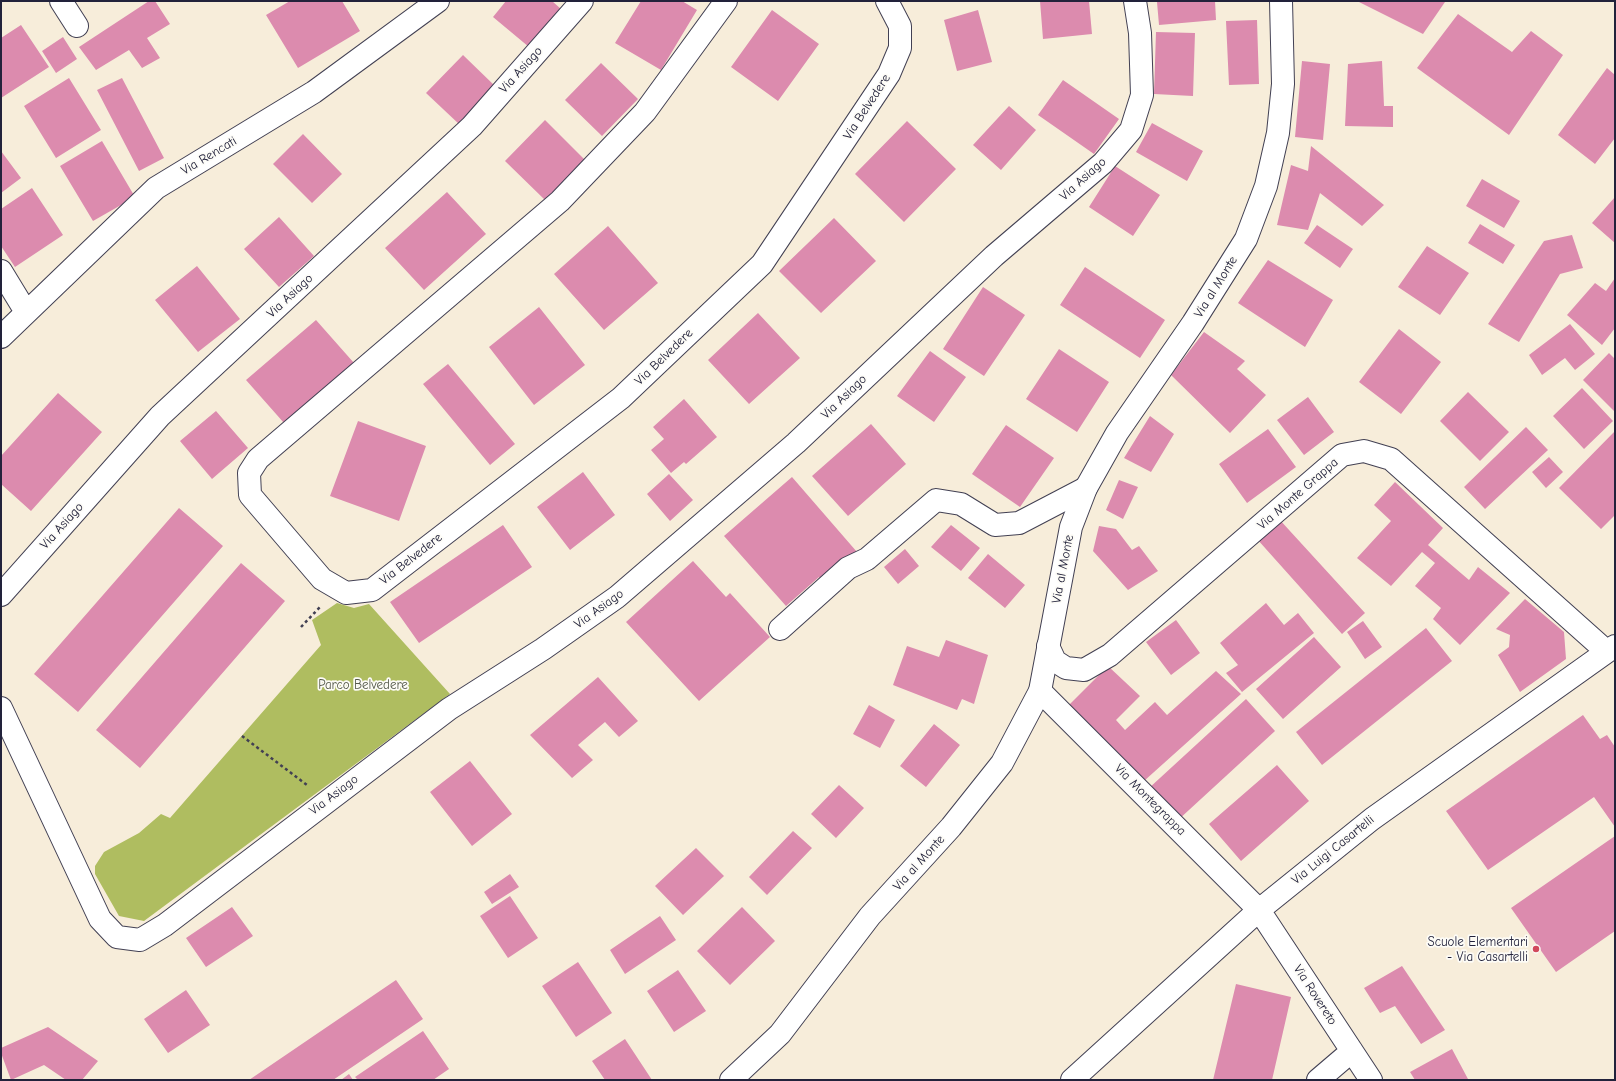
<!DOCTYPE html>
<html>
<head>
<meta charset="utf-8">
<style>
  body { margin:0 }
  #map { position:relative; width:1616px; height:1081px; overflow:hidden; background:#f7edda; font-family:"Comic Neue",sans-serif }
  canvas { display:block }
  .frame { position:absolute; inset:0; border:2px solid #22223b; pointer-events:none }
</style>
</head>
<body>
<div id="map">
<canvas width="1616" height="1081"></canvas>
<div class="frame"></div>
</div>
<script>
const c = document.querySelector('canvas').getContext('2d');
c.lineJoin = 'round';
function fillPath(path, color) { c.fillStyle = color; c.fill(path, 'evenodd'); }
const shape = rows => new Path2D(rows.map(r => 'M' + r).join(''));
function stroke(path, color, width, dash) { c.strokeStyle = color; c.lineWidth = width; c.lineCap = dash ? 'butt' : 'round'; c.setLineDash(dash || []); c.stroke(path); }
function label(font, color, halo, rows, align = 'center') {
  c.font = font + ' "Comic Neue",sans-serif'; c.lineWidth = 3.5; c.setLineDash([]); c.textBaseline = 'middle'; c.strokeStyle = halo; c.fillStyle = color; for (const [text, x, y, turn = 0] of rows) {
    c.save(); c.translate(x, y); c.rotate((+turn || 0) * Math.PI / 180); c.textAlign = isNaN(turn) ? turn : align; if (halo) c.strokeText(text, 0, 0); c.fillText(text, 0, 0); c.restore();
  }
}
fillPath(shape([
  [337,603,354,608,369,604,450,694,144,921,119,916,95,874,95,866,104,852,139,833,161,814,170,818,321,645,312,620]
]), '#afbd60');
fillPath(shape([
  [149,1,155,1,170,24,147,38,160,58,142,68,129,50,96,70,79,47],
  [290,1,342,1,360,31,298,68,266,15],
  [506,1,552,1,561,9,529,47,493,17],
  [641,1,682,1,697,10,661,70,615,43],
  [1040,1,1089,1,1092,34,1043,39],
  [1215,1,1216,20,1159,25,1157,2],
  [1357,1,1443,1,1445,2,1423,34],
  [772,10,819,44,778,101,731,67],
  [978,10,992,62,957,71,944,20],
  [1458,14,1512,52,1531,31,1563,55,1509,135,1417,68],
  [1257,20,1259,84,1229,85,1226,21],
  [21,25,49,67,1,98,1,38],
  [1156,32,1195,33,1193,96,1154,94],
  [63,37,77,59,56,73,42,51],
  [463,55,496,87,460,125,426,93],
  [1302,61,1330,64,1323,140,1295,137],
  [1382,61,1384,106,1393,106,1393,127,1345,126,1348,64],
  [601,63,638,99,602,136,565,100],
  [1607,68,1615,75,1615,138,1595,164,1558,135],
  [69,78,101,130,56,158,24,106],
  [122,78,164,158,139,171,97,90],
  [1063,80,1119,119,1094,154,1038,115],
  [1009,106,1036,130,1001,170,973,145],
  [545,120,585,160,545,200,505,161],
  [907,121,956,169,904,222,855,174],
  [1152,123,1203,151,1187,181,1136,152],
  [303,134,342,174,312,203,273,164],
  [102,141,135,197,93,221,60,166],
  [1311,146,1384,205,1362,226,1320,193,1308,230,1277,225,1291,165,1308,171],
  [1,151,21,178,1,193],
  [1115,166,1160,195,1133,236,1089,207],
  [1482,179,1520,201,1504,228,1466,206],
  [32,188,63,235,15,267,1,246,1,209],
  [447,192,486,234,424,290,385,248],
  [1615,197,1615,243,1592,223],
  [279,217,314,256,279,287,244,249],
  [834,218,876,261,821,313,779,271],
  [1480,224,1515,245,1503,264,1468,243],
  [1317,225,1353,249,1340,268,1304,243],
  [608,226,658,283,604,330,554,274],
  [1572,235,1583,268,1560,274,1519,342,1488,324,1544,241],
  [1427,246,1469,273,1440,315,1398,287],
  [1268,260,1333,300,1305,347,1238,303],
  [197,266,240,319,198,352,155,300],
  [1085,267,1165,320,1140,358,1060,305],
  [1615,278,1615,328,1602,345,1567,315,1595,283,1606,291],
  [983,287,1025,315,984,376,943,349],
  [539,307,585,365,534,405,489,347],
  [758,313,800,358,749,404,708,360],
  [316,320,354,363,284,423,246,380],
  [1570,324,1595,354,1575,370,1565,358,1542,375,1529,355],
  [1399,329,1441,362,1401,414,1359,382],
  [1204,332,1245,361,1237,369,1266,395,1230,433,1171,375],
  [1059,349,1109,382,1077,432,1026,399],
  [930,351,966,377,934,422,897,396],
  [1609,353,1615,359,1615,412,1583,380],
  [448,364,515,444,490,465,423,384],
  [1582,388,1613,421,1584,449,1553,416],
  [1468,392,1509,432,1480,461,1440,421],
  [58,393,102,432,31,511,1,484,1,456],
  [1308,397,1334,432,1304,455,1277,420],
  [684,399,717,437,686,464,684,462,671,473,651,450,664,439,653,427],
  [216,411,248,448,212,479,180,441],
  [1150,416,1174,434,1151,472,1124,458],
  [358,421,426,446,399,521,330,496],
  [871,424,906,464,848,516,812,476],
  [1006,425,1054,458,1020,507,972,474],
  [1526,427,1548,450,1485,509,1464,487],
  [1268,429,1296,467,1247,503,1219,464],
  [1615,431,1615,515,1601,529,1559,488],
  [1549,457,1563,472,1546,488,1532,472],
  [583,472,615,515,570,550,537,507],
  [669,474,693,500,670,521,647,494],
  [792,477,857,552,822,582,819,577,786,606,724,536],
  [1119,480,1138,487,1123,519,1106,510],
  [1395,482,1443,528,1428,545,1469,580,1478,567,1510,593,1460,645,1433,619,1441,608,1415,586,1435,563,1422,552,1391,586,1357,558,1391,521,1374,505],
  [179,508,223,546,78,712,34,674],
  [1279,519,1365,613,1342,634,1257,539],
  [503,525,532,567,419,643,390,602],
  [951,525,980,548,961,571,931,547],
  [1099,526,1116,529,1132,550,1139,546,1158,571,1128,590,1093,551],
  [905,549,919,566,898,584,884,567],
  [988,554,1025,585,1005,608,968,578],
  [693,561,726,597,730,593,770,637,699,701,626,622],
  [241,563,285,601,140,768,96,730],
  [1525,599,1564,632,1566,659,1520,692,1498,655,1509,647,1510,635,1496,629],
  [1266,603,1284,625,1298,613,1314,633,1242,692,1226,673,1238,665,1220,643],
  [1176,620,1200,653,1171,675,1146,642],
  [1363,621,1382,647,1365,659,1347,632],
  [1426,628,1452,661,1322,765,1296,732],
  [1314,637,1341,667,1283,719,1256,689],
  [946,640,988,655,974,704,962,699,957,710,893,685,907,646,939,657],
  [1108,666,1140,696,1116,720,1125,730,1155,702,1167,715,1216,671,1241,694,1144,781,1066,708],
  [598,677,638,721,619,737,605,722,578,745,593,760,572,778,530,735],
  [1246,699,1275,731,1177,821,1148,789],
  [869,705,895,720,880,748,853,734],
  [1583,715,1600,739,1607,735,1615,747,1615,827,1594,797,1488,870,1446,811],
  [934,724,960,745,926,787,900,766],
  [470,761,512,814,472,846,430,792],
  [1277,765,1309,801,1241,861,1209,824],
  [839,785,864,808,836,838,811,814],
  [793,831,812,848,767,895,749,877],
  [1615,836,1615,931,1556,972,1511,908],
  [696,848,724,876,683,915,655,886],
  [510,874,519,887,492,904,484,892],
  [510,896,538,938,508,958,480,916],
  [232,907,253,936,206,967,186,938],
  [742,907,775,941,730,985,697,951],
  [660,916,676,940,625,974,610,950],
  [578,962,612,1013,576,1037,542,986],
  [1402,966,1445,1030,1421,1044,1395,1006,1380,1013,1364,988],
  [678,970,706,1011,674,1032,647,991],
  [396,980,423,1019,333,1080,249,1080],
  [1236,984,1291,997,1272,1080,1213,1080],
  [186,990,210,1025,168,1053,144,1019],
  [48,1027,98,1061,82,1080,66,1080,44,1065,11,1080,1,1053,1,1048],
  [423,1031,449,1069,433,1080,358,1080,355,1077],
  [625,1039,652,1080,605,1080,592,1061],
  [1452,1049,1468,1079,1415,1080,1410,1072],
  [349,1074,353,1080,341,1080]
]), '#dc8bae');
const minor = shape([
  [61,1,77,26],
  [726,1,645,112,560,201,258,459,249,473,250,495,322,579,346,593,372,590,621,398,762,264,889,74,900,48,900,26,887,1],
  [1,271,26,312],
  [1,337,156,188,314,92,438,1],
  [1,595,160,416,472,126,582,1],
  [780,629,848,568,867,559,936,500,961,504,995,525,1019,523,1086,488],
  [1048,646,1055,661,1066,668,1084,670,1110,655,1342,455,1364,451,1391,459,1606,651],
  [1040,691,1259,910,1371,1080],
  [1,708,100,919,117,937,140,940,165,925,449,709,543,649,617,597,796,443,994,256,1103,163,1131,130,1142,95,1140,33,1135,1],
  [1072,1080,1259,910,1372,819,1615,646],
  [1318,1080,1352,1051]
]);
const major = shape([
  [731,1080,780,1034,870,916,951,827,1002,763,1040,691,1071,527,1086,488,1117,433,1193,323,1246,239,1266,186,1278,133,1283,84,1281,1]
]);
stroke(minor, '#424053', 24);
stroke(major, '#424053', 24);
stroke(shape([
  [301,627,320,607],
  [242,736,307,785]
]), '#424053', 2.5, [3, 3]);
stroke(minor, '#fff', 22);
stroke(major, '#fff', 22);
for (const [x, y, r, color] of [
  [1536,949,4,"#d1495b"]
]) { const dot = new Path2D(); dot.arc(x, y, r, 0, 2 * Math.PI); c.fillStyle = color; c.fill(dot); stroke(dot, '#fdfcf7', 1.5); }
label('13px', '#22223b', '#fdfcf7', [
  ["Via Asiago",521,70,-48],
  ["Via Belvedere",867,107,-57],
  ["Via Rencati",209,156,-31],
  ["Via Asiago",1083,179,-42],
  ["Via al Monte",1216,287,-58],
  ["Via Asiago",290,296,-43],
  ["Via Belvedere",664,357,-44],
  ["Via Asiago",844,397,-44],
  ["Via Monte Grappa",1298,494,-41],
  ["Via Asiago",62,526,-48],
  ["Via Belvedere",411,559,-38],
  ["Via al Monte",1063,569,-79],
  ["Via Asiago",599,609,-36],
  ["Via Asiago",334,795,-37],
  ["Via Montegrappa",1150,800,45],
  ["Via Luigi Casartelli",1333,850,-39],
  ["Via al Monte",919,863,-48],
  ["Via Rovereto",1315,995,57]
]);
label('13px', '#535848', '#fdfcf7', [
  ["Parco Belvedere",363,685]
]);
label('13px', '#22223b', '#fdfcf7', [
  ["Scuole Elementari",1528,942],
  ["- Via Casartelli",1528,957]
], 'right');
</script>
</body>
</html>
